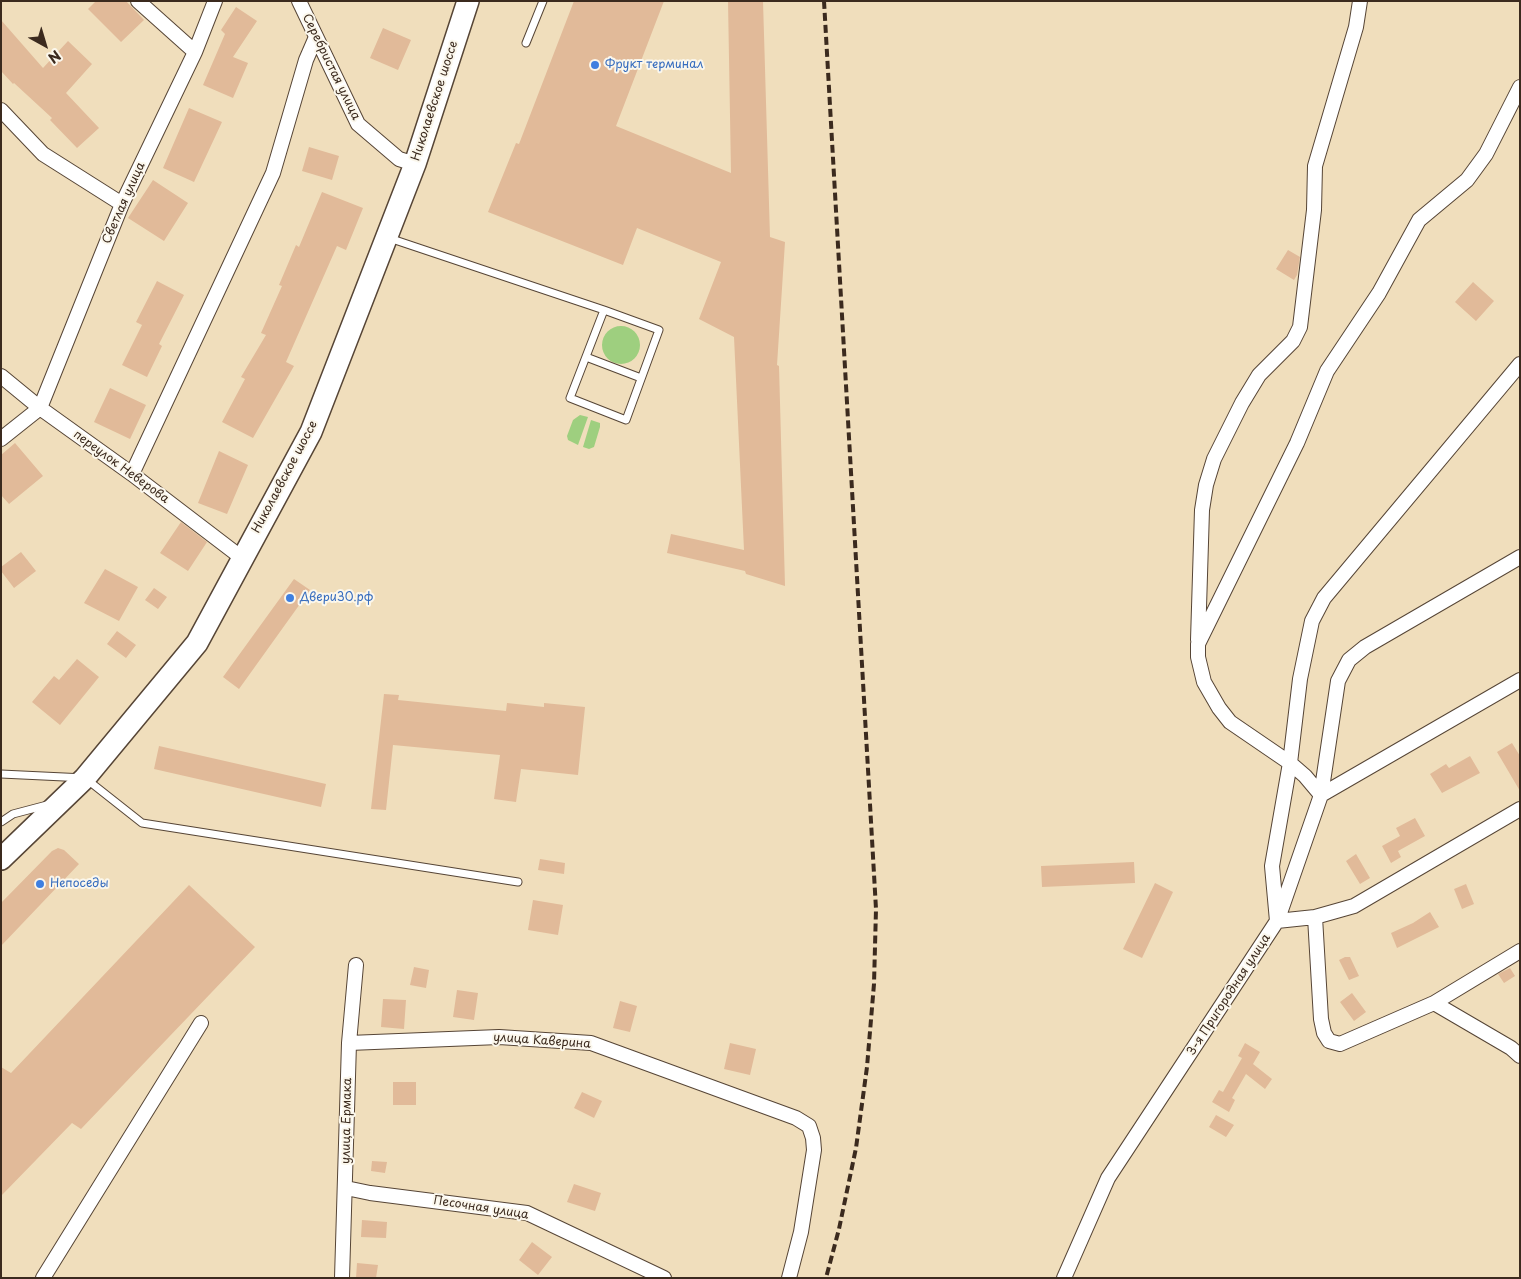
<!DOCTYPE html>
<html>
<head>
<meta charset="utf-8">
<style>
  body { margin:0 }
  #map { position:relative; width:1521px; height:1279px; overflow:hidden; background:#f0debc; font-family:"Playpen Sans",sans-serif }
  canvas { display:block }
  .frame { position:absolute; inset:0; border:2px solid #3b2a1e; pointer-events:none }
  .north { position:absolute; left:20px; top:20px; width:50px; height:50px; -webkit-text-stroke:4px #fbf7ec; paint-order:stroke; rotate:141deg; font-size:14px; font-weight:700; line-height:20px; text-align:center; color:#3b2a1e }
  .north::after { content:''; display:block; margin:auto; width:18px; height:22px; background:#3b2a1e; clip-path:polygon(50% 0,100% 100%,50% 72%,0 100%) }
</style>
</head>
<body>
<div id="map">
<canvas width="1521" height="1279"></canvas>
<div class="frame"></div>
<div class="north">N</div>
</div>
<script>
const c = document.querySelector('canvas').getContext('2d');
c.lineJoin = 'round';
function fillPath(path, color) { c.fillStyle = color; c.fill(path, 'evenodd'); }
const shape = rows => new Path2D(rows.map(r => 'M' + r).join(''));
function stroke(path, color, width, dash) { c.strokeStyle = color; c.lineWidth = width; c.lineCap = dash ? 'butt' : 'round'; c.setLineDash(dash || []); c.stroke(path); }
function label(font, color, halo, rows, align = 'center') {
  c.font = font + ' "Playpen Sans",sans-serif'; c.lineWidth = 4; c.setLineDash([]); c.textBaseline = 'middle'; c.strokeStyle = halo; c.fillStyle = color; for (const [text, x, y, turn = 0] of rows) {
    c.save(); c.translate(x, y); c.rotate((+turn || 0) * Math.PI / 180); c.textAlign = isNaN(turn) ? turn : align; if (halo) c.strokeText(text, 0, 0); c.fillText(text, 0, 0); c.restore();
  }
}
fillPath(shape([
  '602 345a19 19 0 1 1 38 0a19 19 0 1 1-38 0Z',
  [580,415,588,417,578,445,568,440,567,436,573,420],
  [591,420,600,423,600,427,594,447,589,449,583,447]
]), '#9ecf7f');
fillPath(shape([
  [96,1,126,1,144,20,121,42,88,9],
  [574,1,664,1,616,126,731,173,728,1,763,1,770,237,785,242,777,365,779,366,785,586,746,574,745,571,667,553,671,534,744,550,734,337,699,319,721,262,637,228,623,265,488,212,516,143,519,144],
  [236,7,257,21,233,57,248,63,233,98,203,85,225,34,221,30],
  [1,20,43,68,68,41,92,64,66,93,99,128,77,148,50,120,52,118,14,83,13,84,1,71],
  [383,28,411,40,398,70,370,58],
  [189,108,222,122,194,182,163,168],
  [309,147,339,156,332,180,302,171],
  [153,180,188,203,164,241,128,218],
  [322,192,363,208,346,250,337,246,286,362,294,366,253,438,222,422,245,379,241,377,266,335,261,333,282,286,279,285,296,245,299,247],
  [1288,250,1300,257,1297,275,1294,280,1276,269],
  [157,281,184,295,159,344,162,346,147,377,122,365,142,325,136,322],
  [1473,282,1494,301,1476,321,1455,302],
  [110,388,146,405,130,439,94,422],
  [15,443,43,476,9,504,1,495,1,455],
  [219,451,248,465,227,514,198,503],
  [181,522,207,542,188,571,160,553],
  [21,552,36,571,14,588,1,571,1,567],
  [105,569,138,587,119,621,84,603],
  [294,579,310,590,239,689,223,677],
  [154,588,167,597,158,609,145,600],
  [117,631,136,645,126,658,107,644],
  [77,659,99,677,60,725,32,702,54,676,59,680],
  [384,694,399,695,398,700,506,711,507,703,544,707,544,703,585,707,578,775,521,769,516,802,494,799,500,755,393,745,386,810,371,809],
  [1512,743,1520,756,1520,791,1497,752],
  [159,746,326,784,321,807,154,769],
  [1470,756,1480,773,1442,793,1430,774,1446,764,1449,768],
  [1415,818,1425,836,1398,851,1401,857,1391,863,1382,846,1400,836,1396,828],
  [58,848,64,850,79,864,1,946,1,903,52,851],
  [1356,854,1370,878,1360,884,1346,861],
  [540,859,565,863,564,874,538,870],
  [1134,862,1135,883,1042,887,1041,866],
  [1155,883,1173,892,1142,958,1123,949],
  [1466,884,1474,904,1462,909,1454,889],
  [189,885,255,947,81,1129,72,1123,1,1196,1,1067,11,1073],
  [533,900,563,905,558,935,528,930],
  [1430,912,1439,927,1397,948,1391,933,1413,923],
  [1345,957,1350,957,1359,976,1349,980,1339,960],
  [414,967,429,970,426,988,410,985],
  [1510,968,1515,976,1504,983,1498,974],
  [457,990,478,993,474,1020,453,1017],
  [1352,993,1366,1012,1354,1021,1340,1002],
  [383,999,406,1000,404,1029,381,1027],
  [620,1001,637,1006,630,1032,613,1028],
  [730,1043,756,1049,750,1075,724,1069],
  [1245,1043,1260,1052,1253,1064,1272,1079,1265,1089,1246,1074,1232,1098,1235,1100,1229,1112,1212,1102,1219,1090,1223,1092,1242,1058,1238,1056],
  [393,1082,416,1082,416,1105,393,1105],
  [582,1092,602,1101,594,1118,574,1108],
  [1216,1115,1234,1125,1226,1137,1209,1127],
  [372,1161,387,1162,385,1173,371,1171],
  [574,1184,601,1193,595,1211,567,1202],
  [362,1220,387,1222,386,1238,361,1237],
  [532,1242,552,1257,538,1275,519,1260],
  [357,1263,378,1265,376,1278,356,1278]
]), '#e1ba99');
const service = shape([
  [526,43,543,1],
  [389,238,604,310,659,330,626,420,570,398,604,310],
  [586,357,641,378],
  [1,774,85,778,142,823,518,882],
  [1,822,13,814,47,805]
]);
const minor = shape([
  [138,1,195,52],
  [299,1,358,124,399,159,415,164],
  [1520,87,1486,154,1467,180,1419,220,1379,293,1327,371,1297,443,1198,644,1198,657,1204,682,1219,708,1230,722,1290,763,1305,776,1321,795,1520,680],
  [1,110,43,154,122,204],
  [1,376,40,408,132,474,242,558],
  [1,439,40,408,122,204,195,52,215,1],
  [132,474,273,173,306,60,316,37],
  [1198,640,1202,510,1206,485,1214,459,1242,403,1259,375,1293,341,1300,327,1314,210,1315,166,1356,27,1360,1],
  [1279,916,1321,795,1338,681,1349,660,1365,647,1520,557],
  [1315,917,1321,1019,1324,1033,1329,1041,1340,1044,1434,1003],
  [1277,921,1272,866,1290,763,1300,679,1312,621,1324,598,1520,364],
  [1520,951,1434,1003,1511,1048,1520,1056],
  [349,1043,499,1037,591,1043,796,1118,809,1126,813,1138,814,1150,801,1232,789,1278],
  [346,1188,370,1193,527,1213,664,1278],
  [43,1278,201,1023],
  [342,1278,349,1043,356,965],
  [1064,1278,1108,1178,1277,921,1315,917,1354,906,1520,809]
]);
const primary = shape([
  [1,859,85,778,197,643,311,432,415,164,468,1]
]);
stroke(service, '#564536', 9);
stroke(minor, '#564536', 16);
stroke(primary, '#564536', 24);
stroke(service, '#fff', 7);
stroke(minor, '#fff', 14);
stroke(primary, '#fff', 21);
stroke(shape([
  [824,1,876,909,874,984,867,1067,856,1148,839,1229,826,1278]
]), '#3b2a1e', 4, [8, 4]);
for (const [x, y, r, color] of [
  [595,65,5,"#3f7fe0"],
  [290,598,5,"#3f7fe0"],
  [40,884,5,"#3f7fe0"]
]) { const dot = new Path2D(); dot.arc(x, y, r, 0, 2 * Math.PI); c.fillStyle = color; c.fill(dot); stroke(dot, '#fbf7ec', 2); }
label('12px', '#366cbe', '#fbf7ec', [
  ["Фрукт терминал",605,65],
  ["Двери30.рф",300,598],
  ["Непоседы",50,884]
], 'left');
label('12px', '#3b2a1e', '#fbf7ec', [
  ["Серебристая улица",331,67,64],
  ["Николаевское шоссе",435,101,-72],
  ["Светлая улица",124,203,-66],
  ["переулок Неверова",121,467,36],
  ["Николаевское шоссе",285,477,-62],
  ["3-я Пригородная улица",1229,995,-57],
  ["улица Каверина",542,1041,4],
  ["улица Ермака",347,1121,-89],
  ["Песочная улица",481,1208,9]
]);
</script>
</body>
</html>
